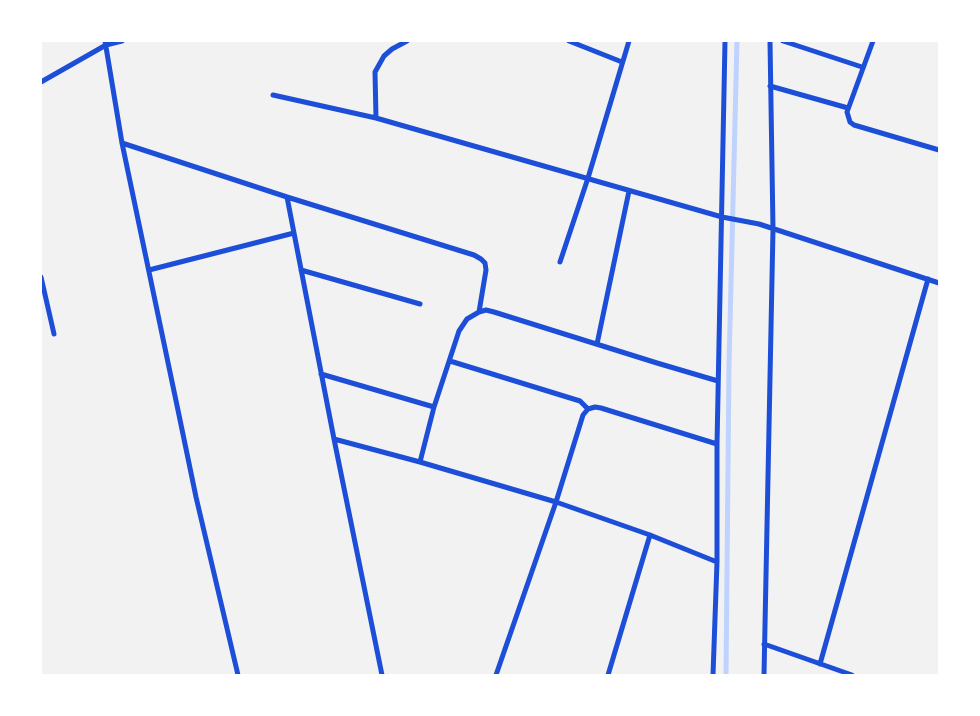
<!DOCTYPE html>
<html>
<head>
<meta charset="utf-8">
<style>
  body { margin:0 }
  #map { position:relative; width:980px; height:716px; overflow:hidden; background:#f2f2f2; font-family:Rubik,sans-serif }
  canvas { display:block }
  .frame { position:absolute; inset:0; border:42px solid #fff; pointer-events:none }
</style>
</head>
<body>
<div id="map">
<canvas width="980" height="716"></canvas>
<div class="frame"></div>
</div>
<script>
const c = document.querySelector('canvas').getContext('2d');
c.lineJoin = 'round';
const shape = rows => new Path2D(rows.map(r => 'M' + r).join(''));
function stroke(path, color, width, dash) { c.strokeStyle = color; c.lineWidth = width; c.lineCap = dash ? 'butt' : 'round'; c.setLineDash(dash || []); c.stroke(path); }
stroke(shape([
  [726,675,729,364,737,41]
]), '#bfd3fe', 5);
stroke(shape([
  [105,41,122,143,179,415,196,497,238,675],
  [569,41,622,62],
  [783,41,862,67],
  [873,41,847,112,850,122,854,125,939,150],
  [41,82,106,45,122,41],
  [770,86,848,108],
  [273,95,376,118,722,217,759,224,939,283],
  [376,118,375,72,384,56,392,49,407,41],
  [122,143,287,197,474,255,481,259,485,263,486,270,479,312],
  [287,197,334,439,382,675],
  [560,262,588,178,629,41],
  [149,270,294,233],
  [301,270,420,304],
  [41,277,54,334],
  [597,344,629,191],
  [450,361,580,401,588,409],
  [321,374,434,407],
  [334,439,420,462,556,502,650,535,717,562],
  [420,462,434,407,459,331,467,319,479,312,486,310,494,312,657,363,718,381],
  [764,644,852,675],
  [820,664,928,279],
  [496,675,556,502,583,415,588,409,595,407,601,408,717,444],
  [608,675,650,535],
  [713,675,717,562,717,444,725,41],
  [764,675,773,229,770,41]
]), '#1d4ed8', 5);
</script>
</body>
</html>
